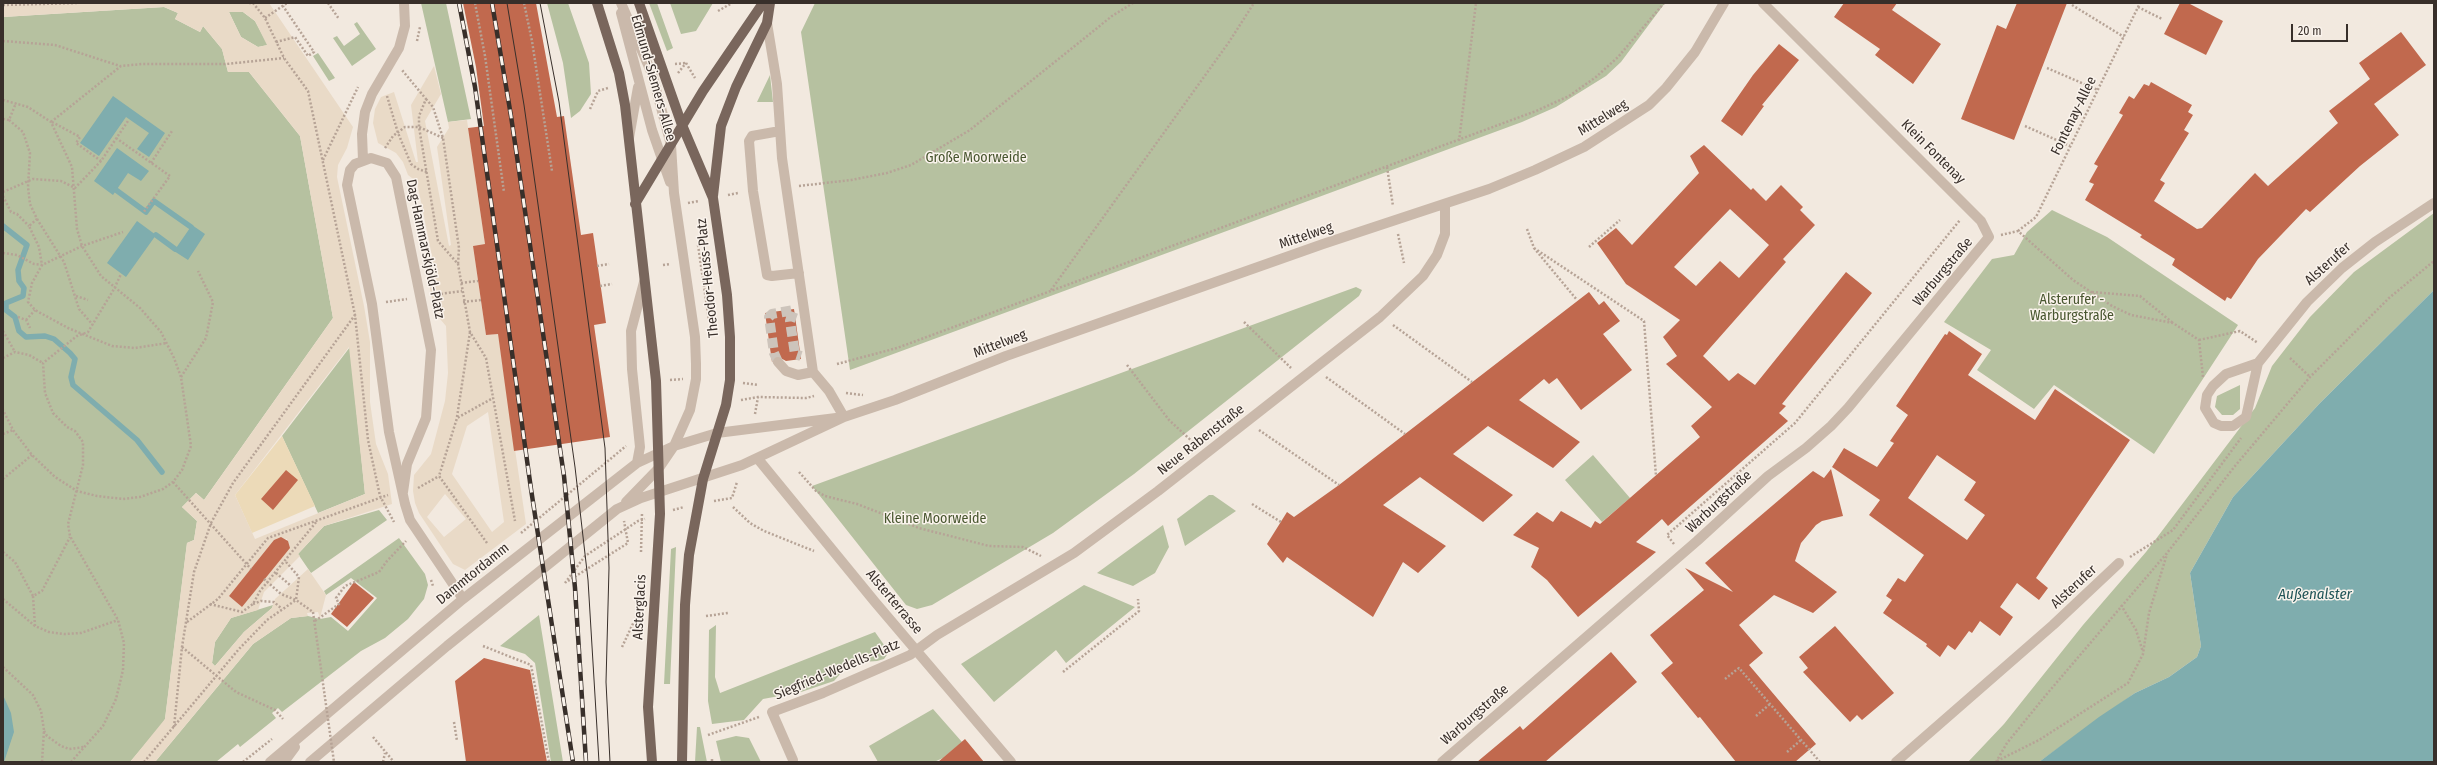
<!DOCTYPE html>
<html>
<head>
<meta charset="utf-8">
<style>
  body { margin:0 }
  #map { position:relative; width:2437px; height:765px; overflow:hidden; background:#f2e9df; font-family:"Fira Sans Condensed",sans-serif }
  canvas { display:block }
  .frame { position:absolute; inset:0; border:4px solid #382f2a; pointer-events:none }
  .scale { position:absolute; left:2291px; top:24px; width:57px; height:18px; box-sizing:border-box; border:2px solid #382f2a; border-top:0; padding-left:5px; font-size:12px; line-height:14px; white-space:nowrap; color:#382f2a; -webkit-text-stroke:3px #faf3ec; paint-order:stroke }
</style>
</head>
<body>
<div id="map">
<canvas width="2437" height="765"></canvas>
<div class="frame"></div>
<div class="scale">20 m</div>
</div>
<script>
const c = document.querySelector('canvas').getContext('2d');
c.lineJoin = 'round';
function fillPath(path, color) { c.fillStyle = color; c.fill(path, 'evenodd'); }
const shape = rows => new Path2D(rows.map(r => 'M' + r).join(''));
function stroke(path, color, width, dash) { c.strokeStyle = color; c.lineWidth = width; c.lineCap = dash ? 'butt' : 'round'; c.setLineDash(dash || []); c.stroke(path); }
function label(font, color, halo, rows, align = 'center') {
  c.font = font + ' "Fira Sans Condensed",sans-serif'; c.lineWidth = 3; c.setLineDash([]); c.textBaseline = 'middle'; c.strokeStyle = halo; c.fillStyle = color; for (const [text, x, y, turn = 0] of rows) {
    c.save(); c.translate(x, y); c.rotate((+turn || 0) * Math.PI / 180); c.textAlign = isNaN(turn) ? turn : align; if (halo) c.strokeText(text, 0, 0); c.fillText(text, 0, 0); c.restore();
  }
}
fillPath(shape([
  [421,3,446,3,471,119,448,122],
  [547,3,568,3,589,63,591,94,580,111,571,118,563,63],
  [649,3,657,3,673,48,667,51],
  [670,3,713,3,696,31,681,34],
  [815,3,1665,3,1621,62,1606,76,1556,107,1522,122,850,370,801,32],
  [164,7,178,13,175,19,200,32,203,26,222,49,228,72,249,72,300,136,333,318,204,500,196,493,182,507,197,521,194,540,187,543,165,719,162,725,130,762,3,762,3,17],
  [229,12,243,12,255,21,268,45,258,47,241,37],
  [357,22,376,49,352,66,333,38,337,36,344,46,360,34,354,24],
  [318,53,335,78,329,81,313,56],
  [770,75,773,102,757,102],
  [2052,210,2107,237,2238,325,2154,454,2054,385,2034,409,1977,370,1991,350,1944,322,1992,259,2014,255,2027,232],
  [2434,213,2434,290,2320,403,2233,497,2190,573,2201,646,2197,657,2169,677,2135,693,2039,762,1968,762,2004,724,2083,625,2146,552,2255,408,2272,366,2310,317,2354,272],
  [1356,287,1362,290,1359,296,1134,474,1053,533,932,605,917,609,906,605,812,486],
  [350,347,365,494,318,513,282,436],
  [2240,385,2240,409,2233,415,2222,415,2215,407,2217,396],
  [1593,455,1630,498,1602,522,1565,480],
  [1209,495,1213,495,1236,511,1185,546,1177,519],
  [379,510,387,520,311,573,298,554,324,526],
  [1163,525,1169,547,1155,573,1133,586,1097,573],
  [399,538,425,574,428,585,424,599,408,619,385,638,361,651,282,712,278,708,272,713,276,718,240,747,238,744,216,762,155,762,253,644,291,618,308,616,320,619,331,617,348,631,377,598,351,578,326,595,324,591],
  [676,547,670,684,664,684,671,549],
  [1084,585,1135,607,1066,663,1056,650,994,702,961,664],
  [273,605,272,608,244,632,215,666,212,663,215,642,231,618],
  [539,615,563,762,551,762,535,663,525,654,500,646],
  [716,625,715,677,720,693,875,632,889,652,884,659,877,661,850,663,834,681,801,692,763,699,744,720,712,724,708,701,709,630],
  [933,709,962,742,943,758,934,762,878,762,869,746],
  [697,727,700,727,707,762,695,762],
  [736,736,749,738,761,762,721,762,716,741]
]), '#b6c1a0');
fillPath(shape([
  [282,436,315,506,252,533,235,495]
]), '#ecdab8');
fillPath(shape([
  [3,3,269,3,353,127,347,148,338,165,337,177,364,306,370,342,370,402,376,444,388,474,392,504,324,526,298,554,300,556,264,592,258,610,231,618,215,642,212,663,215,666,244,632,272,608,275,599,308,569,326,595,320,618,318,612,307,613,308,616,291,618,253,644,155,762,130,762,165,719,187,543,194,540,197,521,182,507,196,493,204,500,333,318,300,136,249,72,228,72,222,49,203,26,200,32,175,19,178,13,164,7,3,17],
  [229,12,243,12,255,21,267,45,258,47,241,37],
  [349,347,365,494,255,539,235,495],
  [278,538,287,539,289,548,242,607,229,596],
  [434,66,441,94,425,121,449,246,451,245,437,147,449,128,448,122,467,120,485,244,473,246,486,335,498,334,526,524,465,570,453,564,419,513,415,503,413,491,414,475,431,454,445,401,448,373,446,326,435,313,428,279,435,271,417,182,408,175,403,162,396,153,378,143,373,123,375,109,381,97,394,92,416,162,418,162,411,105],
  [488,412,504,522,492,532,452,474,467,426],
  [445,494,466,519,444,537,427,517]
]), '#e9dac7');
fillPath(shape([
  [113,96,165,133,149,157,137,149,149,133,126,117,99,156,80,143],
  [117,148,149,171,141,181,128,173,113,195,94,181],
  [137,221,156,235,126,277,107,263],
  [192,225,205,234,188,260,174,251],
  [2434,290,2434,762,2039,762,2099,717,2135,693,2169,677,2197,657,2201,646,2190,573,2233,497,2320,403],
  [3,695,11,713,14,732,4,762]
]), '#7fadae');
stroke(shape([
  [116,190,146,212,154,201,191,227],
  [3,226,27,245,18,270,19,281,24,288,23,296,6,303,6,310,15,317,19,331,26,337,45,336,54,339,70,353,75,359,71,377,73,385,137,440,162,472],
  [156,235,175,249]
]), '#7fadae', 5.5);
fillPath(shape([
  [463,3,536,3,557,117,564,116,581,235,593,233,606,323,594,325,610,437,514,451,498,334,486,335,473,246,485,244,468,128,484,126,476,67],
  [1844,3,1897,3,1892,10,1941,44,1913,84,1875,55,1880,49,1834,17],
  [2017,3,2067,3,2014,140,1961,119,1997,25,2006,29],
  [2180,3,2188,3,2223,21,2206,55,2164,34],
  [2401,32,2426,65,2374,104,2399,135,2360,166,2310,212,2306,209,2258,259,2231,299,2227,297,2225,301,2172,265,2175,259,2140,237,2142,235,2085,200,2094,184,2089,182,2098,166,2094,164,2123,115,2119,113,2129,96,2134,99,2144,84,2149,86,2151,82,2192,105,2188,112,2193,115,2184,130,2189,133,2160,180,2165,183,2154,201,2197,229,2202,228,2255,173,2268,186,2338,123,2329,111,2370,79,2359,63],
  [1779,44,1799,60,1762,105,1764,106,1742,136,1721,121,1753,75],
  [1704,145,1751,190,1753,188,1766,201,1781,185,1803,207,1800,210,1815,225,1783,259,1786,262,1703,356,1729,381,1738,373,1755,385,1846,272,1872,293,1782,404,1786,406,1779,413,1788,421,1668,526,1662,519,1636,542,1656,552,1578,617,1547,580,1531,567,1539,548,1513,535,1537,512,1553,522,1561,511,1591,528,1595,521,1600,524,1700,437,1691,426,1712,407,1666,364,1677,356,1663,337,1680,320,1626,284,1597,243,1616,228,1632,245,1699,173,1690,156],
  [1730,209,1769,245,1739,278,1720,261,1696,286,1674,267],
  [1589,292,1599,305,1604,301,1620,321,1603,334,1632,370,1581,410,1557,378,1549,384,1544,379,1519,400,1580,442,1553,468,1488,426,1453,454,1513,495,1483,522,1420,477,1383,505,1446,546,1418,573,1403,562,1373,617,1287,557,1283,563,1267,544,1287,512,1294,517,1339,485],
  [794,309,801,359,786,361,777,356,772,362,765,313],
  [1949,331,1982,354,1968,375,2035,420,2055,389,2130,440,2036,578,2048,588,2039,600,2017,583,2000,607,2013,617,2000,636,1980,621,1972,633,1969,631,1955,650,1948,645,1940,657,1926,646,1927,644,1883,613,1892,600,1886,596,1898,578,1905,582,1924,555,1869,515,1880,500,1832,467,1844,448,1877,467,1894,443,1890,441,1908,415,1896,406,1945,334,1947,335],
  [1937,455,1976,482,1964,500,1985,515,1967,540,1908,498],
  [1831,469,1843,516,1822,521,1816,525,1801,543,1795,561,1837,592,1813,613,1774,595,1739,625,1763,653,1749,665,1816,744,1795,762,1736,762,1700,717,1698,718,1661,673,1673,663,1650,635,1704,590,1685,568,1733,592,1705,563,1813,471,1824,478],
  [286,470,298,480,273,510,261,499],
  [281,537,288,541,290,548,242,607,229,596,274,540],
  [354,582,374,598,347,627,331,614],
  [1835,626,1894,693,1862,720,1857,715,1850,722,1803,672,1808,668,1799,657],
  [1611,652,1637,682,1545,762,1477,762,1520,726,1523,730],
  [484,658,530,670,547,762,466,762,455,681],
  [965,739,984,762,938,762]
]), '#c1694e');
stroke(shape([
  [778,362,774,353,769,317,772,314,794,310,790,321,795,354,801,356]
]), '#cdc4bb', 10, [10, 5]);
stroke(shape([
  [249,3,253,3,265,18,284,58,308,91,355,315,368,440,380,496,394,522],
  [328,3,339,19],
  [475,3,485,56,504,192],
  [524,3,532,41,552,171],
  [3,5,79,3],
  [2072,5,2124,37],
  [2138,7,2162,19],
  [718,11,732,3],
  [265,18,287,3],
  [3,41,55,45,120,66],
  [417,41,420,27],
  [276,42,295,37,308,56,314,52,283,6],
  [686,63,695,78],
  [675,64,686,63],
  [2047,68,2098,90],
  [678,73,686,63],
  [387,96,398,133,411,164,418,169,427,172],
  [426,99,433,107,443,138,459,248,458,264],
  [3,100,28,107,51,122,72,167,77,229,82,246,101,276,140,308,161,332,174,358,181,377,191,446,182,470,173,482,163,489,140,497,123,499,97,496,77,491,55,477,32,455,13,430,3,410],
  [590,109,598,91,608,88],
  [3,119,9,120,16,103],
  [9,120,23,132,30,153,28,187,30,204,37,219,29,226,39,247,42,265,32,283,28,302,35,310,68,328,112,346,135,348,167,343],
  [51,122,121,66,142,64,226,64,284,58],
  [52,122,80,137,76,143,101,161],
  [2025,126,2070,146],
  [116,138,170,176,143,213],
  [443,138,419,127,438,241,458,264,470,332,486,358,515,521],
  [1459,141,1476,3],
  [385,148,393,136,405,127,419,127,419,116,426,99,402,70],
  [323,160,358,87],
  [151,163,172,131],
  [1387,167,1393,206],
  [799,186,851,180,887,173,911,165,970,130,1112,16,1133,3],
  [3,192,33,179,61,181,75,188,101,161,128,121],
  [728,195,738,193],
  [3,196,11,212,17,214,29,226],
  [688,203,699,201],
  [37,219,64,262,79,309,93,325],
  [1527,229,1534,248,1577,300],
  [2018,231,2036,217,2140,3],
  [1398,234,1404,263],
  [2001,235,2018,231,2073,280,2112,306,2131,315,2173,323,2199,340,2203,377],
  [698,245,709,321],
  [1589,247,1620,220],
  [1534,248,1644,321,1656,476],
  [3,253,17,255,34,264,42,265,82,246,123,232],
  [663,265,670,264],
  [597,266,609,264],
  [461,283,478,281],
  [600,286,612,284],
  [1051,290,1229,42,1254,3],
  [2092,292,2140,296,2173,323],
  [433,295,462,291],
  [76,296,88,300],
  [386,302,407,299],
  [463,302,481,300],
  [18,317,26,320,30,328],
  [26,320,35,310],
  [1244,322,1291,368],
  [1393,325,1472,382],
  [3,331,15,352],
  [2199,340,2240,331,2258,343],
  [3,358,15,352,29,355,43,363],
  [2290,358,2310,377],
  [837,364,897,348,1536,111,1569,96,1596,77,1618,57,1664,3],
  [1127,365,1169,420,1196,445],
  [181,377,206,338,213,302,198,271],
  [1326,377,1405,434],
  [670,380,683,379],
  [743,383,758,385],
  [846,393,863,395],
  [741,400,758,397,806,398,814,396],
  [755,414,758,397],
  [457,417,470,332],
  [1259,430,1339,485],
  [3,434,13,430],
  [799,472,816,491,825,496,857,504,919,528,989,546,1023,547,1041,556],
  [3,479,32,455],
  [173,482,251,569],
  [418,488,439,476],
  [714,501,732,498,737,482],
  [1252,504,1281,522],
  [733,507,750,523,764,531,814,551],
  [673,510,684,507],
  [521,533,626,446],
  [487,543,439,476,457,418,493,398],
  [1674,544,1667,535,1795,423,1960,220],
  [3,552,15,562,33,596],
  [641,552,642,513],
  [2130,557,2173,530,2241,438],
  [286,562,299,577,296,600],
  [276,573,290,585],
  [264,579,281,594,296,600,313,612],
  [431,580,433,586],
  [568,581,628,543,624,521],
  [565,583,585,556,638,521,645,519],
  [3,599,35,626,49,632,64,634,81,633,118,620],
  [210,604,242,612,253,604,260,591,317,521],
  [253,604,261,601,274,602,282,609],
  [2121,605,2136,630,2143,652],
  [706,616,728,613],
  [315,621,339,604,336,598,345,586,379,572,387,561,406,541],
  [187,622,218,599,268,538,388,495],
  [35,626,33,596,42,591,70,537],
  [483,646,531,665,549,762],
  [182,647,236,692,275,710,283,719],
  [622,647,638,613],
  [3,667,33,695,41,711,44,730,42,762],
  [1063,672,1139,611,1138,599],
  [1725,679,1739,668,1820,762],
  [1756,716,1770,704],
  [454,722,457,741],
  [174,727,182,647,194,572,211,523,233,483,355,315],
  [44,731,47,736,61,746,69,749,84,747],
  [708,735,759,717],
  [373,737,394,762],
  [1787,752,1801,740],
  [712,759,712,762],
  [1997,761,2039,740,2128,683,2143,654,2149,613,2167,554],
  [71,762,103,726,116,699,123,670,124,643,118,620,70,536,68,524,83,465,83,442,75,431,67,427,53,413,45,393,43,363,77,336,88,332,114,289,121,274],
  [144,762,239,649,267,620,296,600],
  [243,762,272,739],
  [383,762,385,753],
  [1996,762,2007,743,2046,695,2167,553,2235,466,2310,377,2389,298,2434,261]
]), '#b6a396', 2.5, [2, 2]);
stroke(shape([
  [621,3,652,74,671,145,674,193,695,337,696,364,696,379,690,410,674,446,659,468,626,502],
  [621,13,652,130,670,182],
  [767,23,777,84,782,158,813,372,829,391,844,417],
  [780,131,752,136,749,141,753,191,767,275,772,276,799,273],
  [629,138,638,87],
  [363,160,362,134,365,112,372,94,399,48,405,26,404,3],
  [778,362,786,371,798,375,813,372],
  [2258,363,2226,374,2213,386,2207,395,2205,408,2214,423,2221,426,2233,426,2246,417,2258,363,2307,302,2342,268,2375,242,2434,203],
  [758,459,875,602,1011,762],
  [637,463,640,447,632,369,631,331,644,282],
  [403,492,407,464,426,418,431,350,396,177,387,163,371,158,355,164,350,170,347,185,372,304,389,432,405,504,410,520,463,599],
  [793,760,772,712,823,693,910,655,937,635,1074,553,1158,491,1380,317,1423,276,1437,255,1445,234,1445,204],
  [270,762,463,599,637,463,674,446,717,433,836,418],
  [284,762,295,747],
  [310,762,447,646,617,509,641,498,742,465,844,417,895,400,1006,356,1323,244,1489,189,1535,170,1584,147,1649,105,1666,88,1695,52,1724,3],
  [1442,762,1697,541,1768,476,1806,448,1831,426,1848,408,1989,237,1981,221,1763,3],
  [1896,762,2053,625,2119,563]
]), '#cab9ab', 10);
stroke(shape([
  [597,3,619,73,625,105,656,381,660,514,648,707,652,762],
  [639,3,682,125,713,198,727,295,730,337,730,380,726,405,703,479,689,555,685,605,682,762],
  [713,196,721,126,736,87,767,23,770,3],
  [635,204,703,91,763,3]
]), '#79665c', 10);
stroke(shape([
  [507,3,524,105,575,467,588,580,599,762],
  [540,3,559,102,605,448,609,568,606,682,610,762]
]), '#382f2a', 1);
const rail = shape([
  [459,3,475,87,531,489,573,762],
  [492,3,511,116,564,476,575,588,586,762]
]);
stroke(rail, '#382f2a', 4.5);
stroke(rail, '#faf3ec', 3, [9]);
stroke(shape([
  [313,612,334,762]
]), '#b6a396', 2.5, [2, 2]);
label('14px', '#382f2a', '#faf3ec', [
  ["Edmund-Siemers-Allee",653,78,74],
  ["Fontenay-Allee",2074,116,-64],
  ["Mittelweg",1603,118,-32],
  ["Klein Fontenay",1933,152,45],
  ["Mittelweg",1306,236,-19],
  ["Dag-Hammarskjöld-Platz",425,249,78],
  ["Alsterufer",2328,264,-42],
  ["Warburgstraße",1943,272,-50],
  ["Theodor-Heuss-Platz",708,278,-96],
  ["Mittelweg",1000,344,-21],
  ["Neue Rabenstraße",1201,440,-38],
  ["Warburgstraße",1719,502,-43],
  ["Dammtordamm",473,574,-39],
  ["Alsterufer",2074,587,-43],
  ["Alsterterrasse",894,602,50],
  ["Alsterglacis",640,607,-87],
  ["Siegfried-Wedells-Platz",837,670,-23],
  ["Warburgstraße",1475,715,-41]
]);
label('14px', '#48562f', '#faf3ec', [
  ["Große Moorweide",976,158],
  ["Alsterufer -",2072,300],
  ["Warburgstraße",2072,316],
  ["Kleine Moorweide",935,519]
]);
label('italic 15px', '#215558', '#faf3ec', [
  ["Außenalster",2315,595]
]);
</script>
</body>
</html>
